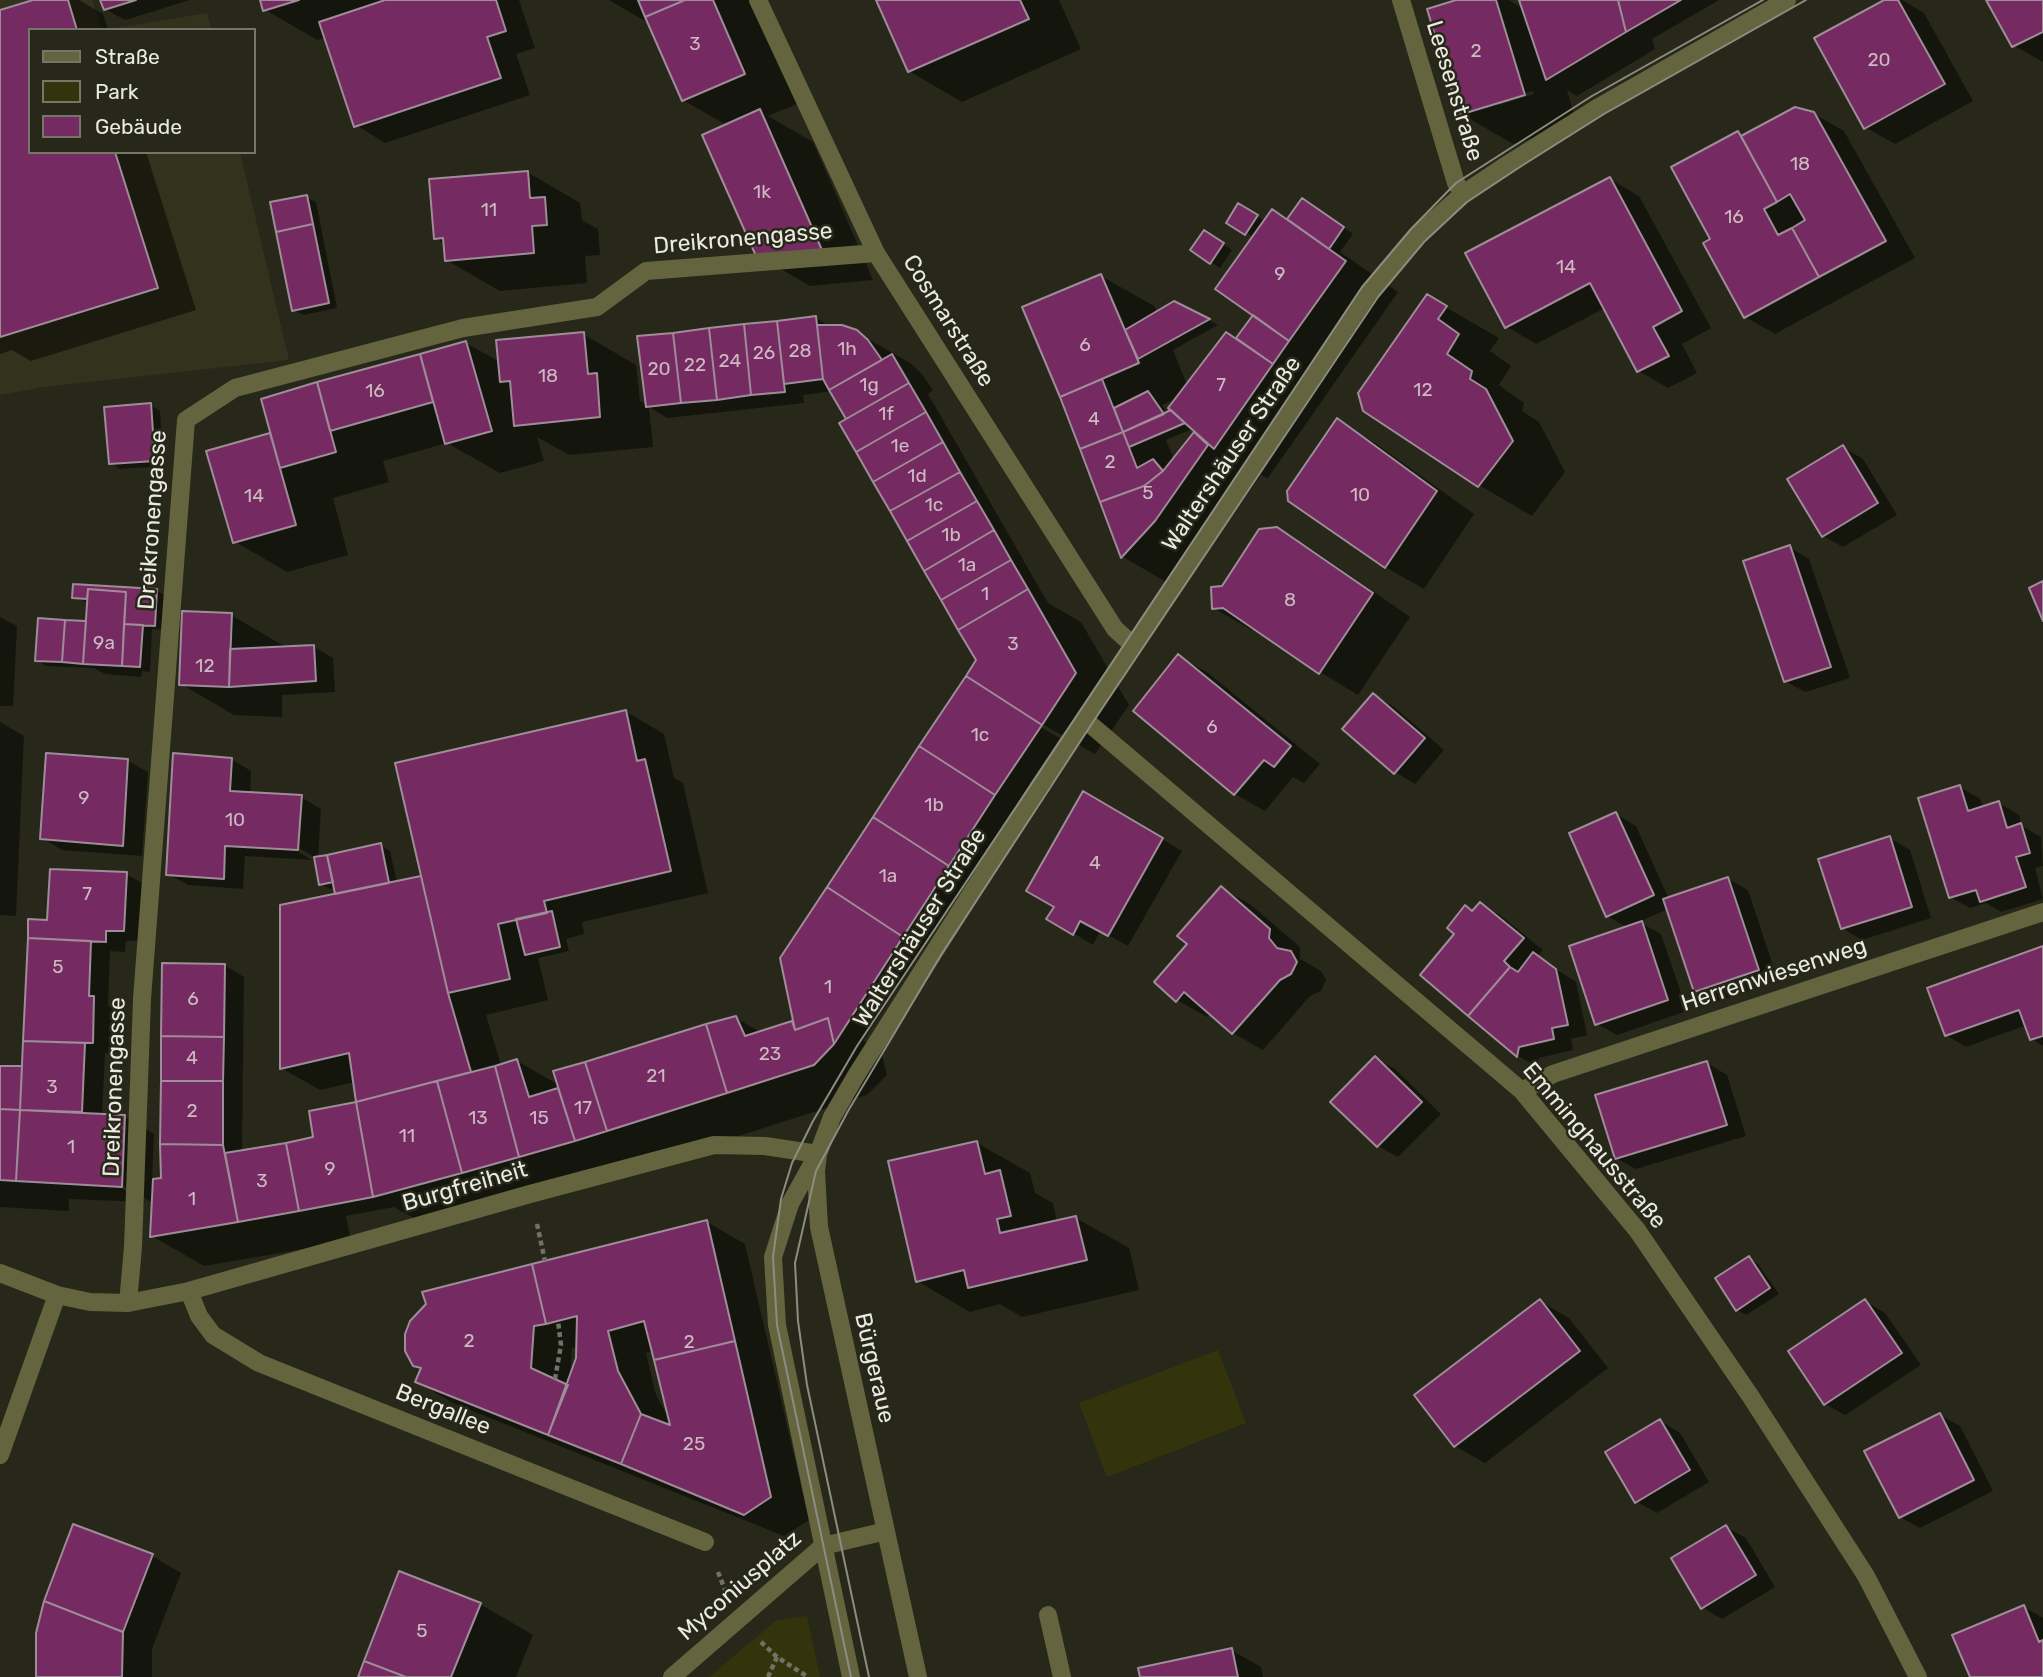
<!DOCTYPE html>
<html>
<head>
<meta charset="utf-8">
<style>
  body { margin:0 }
  #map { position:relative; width:2043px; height:1677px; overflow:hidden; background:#272819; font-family:Rubik,sans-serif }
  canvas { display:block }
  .legend { position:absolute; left:28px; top:28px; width:228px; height:126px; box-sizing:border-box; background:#272819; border:2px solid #757669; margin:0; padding:9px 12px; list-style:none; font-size:21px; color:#e9eae1 }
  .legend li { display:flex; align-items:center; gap:14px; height:35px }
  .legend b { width:35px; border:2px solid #757669 }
</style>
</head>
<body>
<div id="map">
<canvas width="2043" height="1677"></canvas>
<ul class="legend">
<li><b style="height:9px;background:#64653e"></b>Straße</li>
<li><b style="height:19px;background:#34340c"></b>Park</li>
<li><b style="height:19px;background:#752a62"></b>Gebäude</li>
</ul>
</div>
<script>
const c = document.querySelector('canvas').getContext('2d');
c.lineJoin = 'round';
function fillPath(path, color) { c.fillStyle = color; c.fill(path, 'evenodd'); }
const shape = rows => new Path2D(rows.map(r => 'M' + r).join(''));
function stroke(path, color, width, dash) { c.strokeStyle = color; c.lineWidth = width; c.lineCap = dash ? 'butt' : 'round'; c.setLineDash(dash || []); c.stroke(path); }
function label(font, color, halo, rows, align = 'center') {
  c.font = font + ' Rubik,sans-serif'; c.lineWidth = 5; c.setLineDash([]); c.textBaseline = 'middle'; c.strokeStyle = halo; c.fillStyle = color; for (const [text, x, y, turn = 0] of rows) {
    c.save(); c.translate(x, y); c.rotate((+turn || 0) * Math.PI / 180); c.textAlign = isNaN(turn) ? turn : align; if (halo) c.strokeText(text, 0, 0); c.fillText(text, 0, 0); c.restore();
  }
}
fillPath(shape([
  [0,0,92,0,102,30,30,30,30,152,240,152,289,360,44,387,0,395],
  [207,13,211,30,103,30]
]), '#32321d');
fillPath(shape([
  [1218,1350,1246,1423,1107,1477,1079,1403],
  [807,1616,820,1677,709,1677,777,1620]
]), '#34340c');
fillPath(shape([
  [39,0,79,0,103,14,108,30,30,30,30,152,146,152,196,310,31,361,12,350,0,354,0,12],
  [102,0,190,0,125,20,105,9],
  [262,0,519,0,535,48,516,54,530,95,385,143,356,125,327,37,317,40,264,9],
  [609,0,752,0,797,104,768,116,813,142,873,280,810,286,757,255,728,126,683,100,650,24],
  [878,0,1059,0,1081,49,962,102,909,71],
  [1462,0,1509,0,1523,9,1523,0,1719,0,1652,39,1655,49,1577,96,1567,90,1577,125,1513,144,1460,113],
  [1533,91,1534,94,1498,105,1498,101],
  [1887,0,1902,0,1924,13,1973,101,1895,144,1865,127],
  [1988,0,2043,0,2043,62,2013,45],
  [1814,114,1844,131,1915,258,1775,334,1745,317,1713,239,1738,133,1744,136],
  [527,172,580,203,582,220,598,229,600,255,585,256,587,283,500,291,446,260,445,244,435,238],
  [1610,179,1639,196,1711,328,1682,344,1697,373,1668,388,1639,371,1605,308,1536,344,1507,327],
  [306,197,316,202,337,308,303,315,294,310],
  [1303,200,1353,234,1340,252,1398,292,1268,478,1261,475,1208,551,1175,587,1123,557,1062,396,1024,308,1101,276,1154,306,1157,313,1174,303,1218,325,1173,350,1187,385,1237,340,1255,314,1254,237,1228,222,1239,205,1265,221,1272,211,1288,220],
  [1177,399,1173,411,1168,414,1162,405],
  [1192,429,1196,432,1174,460,1166,440],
  [1214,238,1232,250,1220,268,1211,262],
  [1428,297,1499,338,1490,351,1511,366,1499,385,1524,403,1522,411,1539,422,1565,472,1532,516,1479,485],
  [816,318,831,327,856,332,910,363,921,373,933,390,928,394,1048,603,1081,622,1129,705,1095,754,1035,720,1033,723,1060,738,863,1041,881,1051,887,1075,867,1095,660,1161,428,1226,394,1207,346,1216,351,1241,204,1266,152,1236,153,1203,115,1181,114,1184,146,1202,69,1199,69,1211,0,1207,0,1067,23,1068,30,921,49,921,126,874,146,885,144,941,126,941,125,952,110,951,108,1006,114,1009,112,1054,105,1053,102,1116,125,1117,154,1134,152,1181,163,1179,224,965,244,977,242,1152,315,1139,358,1103,355,1082,320,1090,281,1068,340,895,336,888,330,889,321,884,316,858,292,844,290,847,312,860,245,856,243,889,188,885,168,874,231,759,251,771,250,794,301,797,321,809,318,858,380,845,390,851,397,883,423,878,625,711,664,734,674,778,683,783,708,893,582,922,584,934,566,939,569,951,538,958,548,1000,486,1015,501,1065,517,1061,559,1085,736,1018,762,1033,792,1023,796,1025,978,660,832,391,803,395,804,403,667,418,649,407,653,447,569,455,537,437,544,461,500,473,447,443,383,461,389,482,333,498,348,555,287,572,234,541,208,452,273,435,263,400,466,343,500,362,583,334,636,365,640,401,647,405],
  [150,405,160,411,164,466,120,469,111,463],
  [1337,420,1375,443,1474,514,1424,589,1385,567],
  [1843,447,1863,459,1897,515,1843,547,1823,536],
  [1276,528,1315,551,1410,617,1358,695,1320,672,1257,630,1252,630,1213,608,1224,588],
  [1789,547,1809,559,1850,678,1805,692,1785,681],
  [74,586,157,591,166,596,164,630,152,629,150,672,142,671,141,677,105,674,94,668,46,666,37,660,87,624,89,603,74,597],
  [231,615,284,646,284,648,313,646,333,658,335,692,282,695,282,717,234,715,181,684],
  [0,617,17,626,13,706,0,706],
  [1178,656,1208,673,1320,764,1304,783,1293,777,1265,811,1235,794,1135,711],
  [1373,695,1393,706,1444,750,1415,784,1395,772],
  [0,722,24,736,16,916,0,915],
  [128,761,148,772,142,856,62,850,42,838],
  [1960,787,1980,799,1983,808,1999,803,2019,815,2022,826,2041,837,2043,866,2035,868,2043,899,2001,912,1986,903,1970,908,1950,897],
  [1084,793,1182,851,1128,946,1100,931,1093,945,1048,918,1056,906],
  [1616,814,1636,826,1669,899,1728,879,1748,890,1778,981,1716,1002,1696,991,1668,909,1639,922,1661,934,1687,1011,1617,1035,1597,1024,1628,928,1607,916],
  [1890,838,1910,850,1931,918,1862,940,1842,928],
  [1221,888,1251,905,1300,947,1300,959,1321,971,1326,980,1321,991,1310,996,1263,1050,1233,1033,1211,1013,1207,1017,1177,1000,1190,944],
  [1480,904,1500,915,1543,950,1537,957,1576,982,1587,1035,1571,1039,1573,1050,1539,1058,1537,1067,1518,1056,1422,975,1456,934,1466,907,1473,912],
  [2043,949,2043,1046,2032,1039,2027,1025,1966,1047,1946,1035],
  [1375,1058,1395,1069,1441,1114,1398,1157,1378,1146,1333,1102],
  [1707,1063,1727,1075,1746,1136,1636,1169,1616,1158],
  [977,1143,1030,1173,1035,1193,1053,1203,1057,1222,1076,1218,1129,1248,1139,1290,1022,1317,1000,1304,970,1312,917,1281],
  [707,1222,745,1244,809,1520,784,1536,455,1404,417,1382,423,1369],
  [578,1347,577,1358,570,1378,572,1348],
  [653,1351,669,1419,656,1395,646,1353],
  [1749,1258,1758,1264,1779,1294,1746,1315,1737,1310],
  [1540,1301,1569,1318,1608,1368,1485,1463,1455,1446],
  [1865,1301,1885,1313,1921,1365,1845,1415,1825,1404],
  [1940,1415,1960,1426,1993,1491,1920,1528,1900,1517],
  [1660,1421,1680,1433,1709,1482,1657,1513,1637,1502],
  [1726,1527,1746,1538,1775,1587,1722,1619,1702,1607],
  [152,1556,181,1573,152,1649,152,1677,38,1677],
  [480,1604,533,1635,516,1677,360,1677],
  [2024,1607,2043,1618,2043,1677,1972,1677],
  [1231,1650,1261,1667,1263,1677,1142,1677]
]), '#0007');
const building = shape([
  [33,0,68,0,77,30,30,30,30,152,115,152,158,288,0,337,0,10,33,0],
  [100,0,136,0,104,10,100,0],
  [260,0,299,0,263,11,260,0],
  [385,0,496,0,506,31,487,37,501,78,354,127,319,22,385,0],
  [638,0,685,0,645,17,638,0],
  [685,0,713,0,745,74,682,101,645,17,685,0],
  [876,0,1020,0,1029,19,908,72,876,0],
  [1456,0,1496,0,1525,95,1459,115,1427,9,1456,0],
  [1519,0,1618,0,1626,32,1546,80,1519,0],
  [1618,0,1681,0,1626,32,1618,0],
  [1884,0,1898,0,1945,84,1864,129,1814,38,1884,0],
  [1986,0,2043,0,2043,32,2012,47,1986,0],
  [1795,107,1814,112,1886,241,1819,277,1792,228,1805,220,1790,194,1777,202,1741,136,1795,107],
  [760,109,822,250,756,256,702,135,760,109],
  [1738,131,1777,202,1764,209,1778,235,1792,228,1819,277,1744,318,1703,243,1710,239,1671,167,1738,131],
  [528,171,530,198,545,197,547,225,532,226,534,253,445,261,443,238,434,239,429,179,528,171],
  [1610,177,1682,311,1653,327,1669,356,1637,372,1590,283,1505,328,1465,253,1610,177],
  [307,195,313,224,276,232,270,202,307,195],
  [1302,198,1344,227,1329,249,1287,219,1302,198],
  [1238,203,1258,215,1245,235,1226,223,1238,203],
  [1272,209,1346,261,1289,341,1215,289,1272,209],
  [313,224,329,303,292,311,276,232,313,224],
  [1204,230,1224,243,1210,264,1190,250,1204,230],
  [1101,274,1139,363,1060,397,1022,307,1101,274],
  [1427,294,1447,306,1438,319,1459,334,1447,354,1472,371,1470,379,1486,389,1513,441,1478,487,1363,411,1358,393,1427,294],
  [1174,301,1210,319,1138,359,1125,330,1174,301],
  [1253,315,1289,341,1273,364,1236,338,1253,315],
  [816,316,823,379,784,384,777,321,816,316],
  [777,321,785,392,751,395,744,324,777,321],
  [744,324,751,395,717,400,709,328,744,324],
  [817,325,842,325,857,330,868,340,882,360,829,390,823,379,817,325],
  [709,328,717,400,681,403,673,333,709,328],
  [584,332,588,374,597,373,600,417,514,426,510,381,500,382,496,340,584,332],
  [1226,332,1273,364,1214,449,1168,408,1226,332],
  [673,333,681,403,646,407,637,336,673,333],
  [466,341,492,431,445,444,420,354,466,341],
  [420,354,433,402,330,431,317,382,420,354],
  [892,354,909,383,846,419,829,390,892,354],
  [1102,379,1123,432,1080,449,1060,397,1102,379],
  [317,382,336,452,280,468,261,399,317,382],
  [909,383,926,412,856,452,839,423,909,383],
  [1148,391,1164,414,1123,432,1114,408,1148,391],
  [151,403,155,461,109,464,104,407,151,403],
  [1171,410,1185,423,1129,447,1123,432,1171,410],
  [926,412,943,442,873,482,856,452,926,412],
  [1337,418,1437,491,1385,568,1288,501,1287,491,1337,418],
  [1123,432,1137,468,1153,459,1163,471,1144,486,1100,502,1080,449,1123,432],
  [1194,432,1208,445,1155,521,1121,558,1100,502,1144,486,1163,471,1194,432],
  [270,433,296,525,233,543,206,451,270,433],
  [943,442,960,472,890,511,873,482,943,442],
  [1843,445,1878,503,1822,537,1787,479,1843,445],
  [960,472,977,501,907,541,890,511,960,472],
  [977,501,994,530,924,571,907,541,977,501],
  [1277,527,1373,593,1319,674,1223,608,1212,609,1211,587,1222,586,1259,529,1277,527],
  [994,530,1011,560,941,600,924,571,994,530],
  [1790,545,1831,667,1784,682,1743,561,1790,545],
  [1011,560,1028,589,958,630,941,600,1011,560],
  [2043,581,2043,621,2029,588,2043,581],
  [73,584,157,589,155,626,124,624,126,592,88,589,87,599,72,598,73,584],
  [88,589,126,592,122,666,83,664,88,589],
  [1028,589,1076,673,1042,725,966,676,976,660,958,630,1028,589],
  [182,611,232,613,229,687,179,685,182,611],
  [38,618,65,620,62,662,35,661,38,618],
  [65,620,86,621,83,664,62,662,65,620],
  [124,624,143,625,140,667,122,666,124,624],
  [314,645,316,681,229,687,230,649,314,645],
  [1178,654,1291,746,1274,767,1264,760,1234,795,1133,711,1178,654],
  [966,676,1042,725,995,795,919,746,966,676],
  [1373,693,1425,738,1394,774,1342,729,1373,693],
  [626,710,637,761,645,759,671,871,544,901,547,913,498,924,510,979,448,993,395,763,626,710],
  [919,746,995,795,949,866,873,817,919,746],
  [46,753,128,759,123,846,40,839,46,753],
  [173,753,232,758,230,791,302,795,298,850,225,846,224,879,166,875,173,753],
  [1960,785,1968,811,1999,801,2007,828,2021,823,2030,853,2016,857,2026,887,1980,902,1976,890,1949,898,1918,798,1960,785],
  [1083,791,1163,838,1108,936,1080,921,1073,935,1046,919,1054,907,1026,891,1083,791],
  [1616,812,1654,895,1606,917,1569,833,1616,812],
  [873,817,949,866,903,937,827,887,873,817],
  [1890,836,1912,907,1841,929,1818,859,1890,836],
  [381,843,389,883,335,894,327,855,381,843],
  [327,855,333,882,319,885,314,857,327,855],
  [50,869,127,872,124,931,106,931,106,942,28,938,28,919,47,920,50,869],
  [421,876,448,993,471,1072,356,1102,349,1053,280,1069,280,905,421,876],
  [1728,877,1759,970,1694,992,1663,899,1728,877],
  [1221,886,1270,929,1269,938,1277,948,1291,951,1297,962,1291,974,1280,980,1232,1034,1184,992,1176,1002,1154,982,1187,944,1177,936,1221,886],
  [827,887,903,937,834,1044,828,1018,795,1030,780,958,827,887],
  [1480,902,1524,938,1504,961,1510,967,1468,1016,1420,975,1454,934,1447,928,1465,905,1472,911,1480,902],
  [552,911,560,947,525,955,516,919,552,911],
  [1642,921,1668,1000,1595,1025,1569,946,1642,921],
  [28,938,91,941,89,996,94,996,93,1043,23,1041,28,938],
  [2043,946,2043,1036,2030,1040,2019,1010,1945,1036,1927,988,2043,946],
  [1533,952,1556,969,1568,1025,1552,1028,1554,1039,1519,1047,1517,1057,1468,1016,1510,967,1518,972,1533,952],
  [162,963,225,964,224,1037,161,1036,162,963],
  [736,1016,745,1036,792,1021,795,1030,828,1018,834,1044,814,1065,727,1093,706,1024,736,1016],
  [706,1024,727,1093,607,1131,585,1062,706,1024],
  [161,1036,224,1037,223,1081,161,1081,161,1036],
  [23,1041,85,1043,82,1112,20,1110,23,1041],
  [1375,1056,1422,1102,1377,1147,1330,1102,1375,1056],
  [517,1059,529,1097,558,1088,575,1141,519,1157,495,1066,517,1059],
  [1707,1061,1727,1125,1615,1159,1595,1095,1707,1061],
  [585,1062,607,1131,575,1141,553,1071,585,1062],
  [0,1066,22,1066,20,1110,0,1109,0,1066],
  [495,1066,519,1157,462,1173,437,1081,495,1066],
  [161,1081,223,1081,223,1145,160,1144,161,1081],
  [437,1081,462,1173,373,1197,356,1102,437,1081],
  [356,1102,373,1197,299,1211,286,1143,313,1137,309,1111,356,1102],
  [0,1109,20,1110,16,1181,0,1180,0,1109],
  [20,1110,125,1115,122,1187,16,1181,20,1110],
  [977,1141,985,1174,1000,1170,1011,1216,997,1219,1000,1233,1076,1216,1087,1260,968,1288,964,1270,916,1282,888,1161,977,1141],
  [286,1143,299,1211,238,1222,225,1153,286,1143],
  [160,1144,223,1145,238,1222,150,1237,153,1179,161,1178,160,1144],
  [707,1220,735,1341,654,1360,644,1321,608,1331,618,1371,641,1414,621,1464,548,1435,576,1358,577,1316,546,1324,532,1264,707,1220],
  [1749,1256,1770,1288,1736,1311,1715,1278,1749,1256],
  [532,1264,546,1324,534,1326,531,1368,568,1385,548,1435,415,1382,421,1368,413,1366,405,1351,405,1334,410,1321,426,1304,422,1292,532,1264],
  [1540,1299,1580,1351,1454,1447,1414,1395,1540,1299],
  [1865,1299,1902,1353,1824,1405,1788,1351,1865,1299],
  [735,1341,771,1497,744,1515,621,1464,641,1414,670,1425,654,1360,735,1341],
  [1940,1413,1974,1480,1899,1518,1864,1451,1940,1413],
  [1660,1419,1690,1470,1635,1503,1605,1452,1660,1419],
  [73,1524,153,1554,123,1632,44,1601,73,1524],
  [1726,1525,1756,1575,1701,1609,1671,1558,1726,1525],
  [399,1571,481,1603,451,1677,406,1677,364,1661,399,1571],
  [44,1601,123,1632,122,1677,36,1677,36,1633,44,1601],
  [2024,1605,2039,1642,2043,1640,2043,1677,1970,1677,1952,1635,2024,1605],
  [1232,1648,1238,1677,1140,1677,1138,1668,1232,1648],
  [364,1661,406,1677,358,1677,364,1661]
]);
fillPath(building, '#752a62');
stroke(building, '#9e8d98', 2);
stroke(shape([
  [537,1224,545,1261],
  [555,1379,561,1345,558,1321],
  [718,1572,725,1590],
  [761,1642,777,1657,808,1677],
  [768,1677,777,1657]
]), '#717265', 4.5, [5, 3.5]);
stroke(shape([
  [758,0,876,253,1115,629,1134,646],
  [1401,0,1456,183,1463,194],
  [1084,719,1522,1091,1637,1230,1751,1397,1866,1576,1918,1677],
  [1522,1091,1553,1074,2043,912],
  [816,1157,790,1204,773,1257,777,1325,851,1677],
  [0,1273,57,1295,90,1302,128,1303,189,1291,530,1194,714,1145,765,1146,818,1154],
  [189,1291,199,1316,213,1335,259,1363,705,1542],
  [128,1303,133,1247,142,999,186,420,235,388,463,328,597,307,646,271,876,253],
  [0,1455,57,1295],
  [1048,1615,1062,1677],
  [672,1677,823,1546,886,1531],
  [918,1677,819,1227,816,1171,818,1154,832,1117,857,1074,1038,788,1368,294,1416,236,1463,194,1508,164,1597,108,1787,0]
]), '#64653e', 18);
stroke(shape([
  [851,1677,777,1325,773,1257,781,1199,792,1163,813,1121,857,1046,1362,287,1411,229,1456,183,1592,96,1763,0],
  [869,1677,807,1385,798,1321,795,1263,816,1171,848,1111,941,955,1091,725,1378,297,1424,242,1467,202,1523,165,1604,114,1806,0]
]), '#8c8d81', 2);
label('19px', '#ccbac1', null, [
  ["3",695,45],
  ["2",1476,52],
  ["20",1879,61],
  ["18",1800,165],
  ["1k",762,193],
  ["11",489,211],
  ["16",1734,218],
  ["14",1566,268],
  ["9",1280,275],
  ["6",1085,346],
  ["1h",847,350],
  ["28",800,352],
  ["26",764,354],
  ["24",730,362],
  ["22",695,366],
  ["20",659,370],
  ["18",548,377],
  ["1g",869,386],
  ["7",1221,386],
  ["12",1423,391],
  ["16",375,392],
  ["1f",886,415],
  ["4",1094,420],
  ["1e",900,447],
  ["2",1110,463],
  ["1d",917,477],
  ["5",1148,494],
  ["10",1360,496],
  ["14",254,497],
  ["1c",934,506],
  ["1b",951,536],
  ["1a",967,566],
  ["1",985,595],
  ["8",1290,601],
  ["9a",104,644],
  ["3",1013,645],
  ["12",205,667],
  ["6",1212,728],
  ["1c",980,736],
  ["9",84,799],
  ["1b",934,806],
  ["10",235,821],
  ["4",1095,864],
  ["1a",888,877],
  ["7",87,895],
  ["5",58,968],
  ["1",828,988],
  ["6",193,1000],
  ["23",770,1055],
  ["4",192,1059],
  ["21",656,1077],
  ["3",52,1088],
  ["17",583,1109],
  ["2",192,1112],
  ["13",478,1119],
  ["15",539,1119],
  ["11",407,1137],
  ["1",71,1148],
  ["9",330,1170],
  ["3",262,1182],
  ["1",192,1200],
  ["2",469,1342],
  ["2",689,1343],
  ["25",694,1445],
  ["5",422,1632]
]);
label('23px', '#e9eae1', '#272819', [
  ["Leesenstraße",1454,91,73],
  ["Dreikronengasse",743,239,-5],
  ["Cosmarstraße",948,321,58],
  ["Waltershäuser Straße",1232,454,-56],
  ["Dreikronengasse",153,520,-86],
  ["Waltershäuser Straße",920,928,-58],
  ["Herrenwiesenweg",1774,975,-18],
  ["Dreikronengasse",115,1087,-88],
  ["Emminghausstraße",1594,1146,50],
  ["Burgfreiheit",465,1187,-16],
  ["Bürgeraue",874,1368,77],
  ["Bergallee",443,1410,22],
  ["Myconiusplatz",740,1586,-41]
]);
</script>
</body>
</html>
